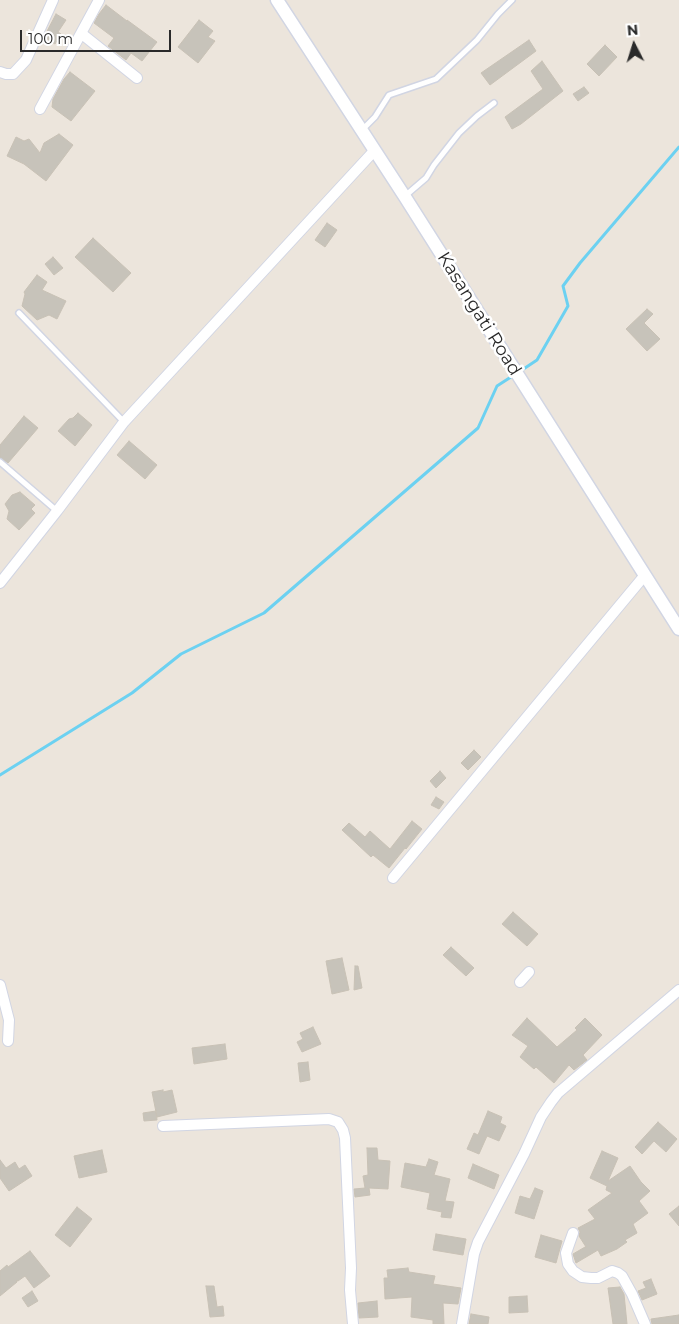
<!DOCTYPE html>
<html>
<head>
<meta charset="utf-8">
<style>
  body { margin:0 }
  #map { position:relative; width:679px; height:1324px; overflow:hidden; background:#ece5dc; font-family:Montserrat,sans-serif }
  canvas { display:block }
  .north { position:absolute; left:609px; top:20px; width:50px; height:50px; -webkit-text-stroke:4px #fff; paint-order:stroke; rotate:355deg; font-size:14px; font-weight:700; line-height:20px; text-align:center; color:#2a2a2a }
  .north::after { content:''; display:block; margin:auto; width:18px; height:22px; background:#2a2a2a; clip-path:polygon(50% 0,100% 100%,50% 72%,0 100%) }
  .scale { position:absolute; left:20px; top:30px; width:151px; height:22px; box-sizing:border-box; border:2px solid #2a2a2a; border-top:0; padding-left:6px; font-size:15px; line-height:18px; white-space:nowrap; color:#2a2a2a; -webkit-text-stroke:4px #fff; paint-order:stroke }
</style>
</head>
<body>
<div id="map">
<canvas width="679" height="1324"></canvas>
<div class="north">N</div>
<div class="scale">100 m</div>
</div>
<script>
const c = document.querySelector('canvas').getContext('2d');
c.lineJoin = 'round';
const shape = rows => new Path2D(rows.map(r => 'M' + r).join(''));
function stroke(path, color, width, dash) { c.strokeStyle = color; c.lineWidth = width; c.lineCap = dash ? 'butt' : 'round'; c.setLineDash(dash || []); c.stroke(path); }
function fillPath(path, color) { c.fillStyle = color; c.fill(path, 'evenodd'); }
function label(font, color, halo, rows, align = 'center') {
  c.font = font + ' Montserrat,sans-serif'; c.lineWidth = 5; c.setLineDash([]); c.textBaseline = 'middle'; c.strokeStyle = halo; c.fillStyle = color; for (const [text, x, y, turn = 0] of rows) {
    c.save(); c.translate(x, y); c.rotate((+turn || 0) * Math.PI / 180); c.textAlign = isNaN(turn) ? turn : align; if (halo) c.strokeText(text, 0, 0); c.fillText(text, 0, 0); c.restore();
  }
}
stroke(shape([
  [519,372,537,360,568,306,563,286,580,263,679,147],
  [0,775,132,693,181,654,264,613,478,428,497,386,514,375]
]), '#6cd1f1', 3);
const building = shape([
  [106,5,127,21,127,20,157,42,142,61,131,53,126,60,108,46,114,38,94,23,99,14,106,5],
  [56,14,66,20,58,32,61,34,55,44,44,37,56,14],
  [199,20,213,31,208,37,215,41,198,63,178,47,199,20],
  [529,40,536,51,490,85,481,73,529,40],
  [605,45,617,57,599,76,587,64,605,45],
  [542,61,563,91,521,124,512,129,505,117,543,89,531,71,542,61],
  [70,72,95,91,71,121,52,107,53,99,64,79,70,72],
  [584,87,589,93,578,101,573,94,584,87],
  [59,134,73,145,46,181,24,164,7,156,16,137,24,141,29,139,40,153,44,143,59,134],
  [327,223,337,230,325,247,315,240,327,223],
  [93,238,131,273,113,292,75,257,93,238],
  [53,257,63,268,54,275,45,264,53,257],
  [37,275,47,282,42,290,66,301,57,319,49,315,37,320,22,306,25,294,24,292,37,275],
  [647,309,653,314,644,323,660,339,647,351,626,329,647,309],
  [78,413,92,425,75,446,58,431,69,419,73,418,78,413],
  [24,416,38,428,8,463,0,458,0,445,24,416],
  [129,441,157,465,145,479,117,455,129,441],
  [20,492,35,505,31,509,35,513,19,530,7,519,9,511,5,504,12,495,20,492],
  [474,750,481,757,468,770,461,763,474,750],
  [440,771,446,778,436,788,430,781,440,771],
  [436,797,444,802,439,809,431,805,436,797],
  [412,821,422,829,406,849,405,848,389,868,373,855,371,857,342,830,349,823,365,837,370,831,390,849,412,821],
  [513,912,538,934,527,946,502,924,513,912],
  [451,947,474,968,466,976,443,955,451,947],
  [342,958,349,990,332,994,326,961,342,958],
  [355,966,358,966,362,988,354,990,355,966],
  [527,1018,557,1047,577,1030,575,1028,585,1018,602,1035,583,1055,587,1060,574,1070,569,1065,554,1083,536,1067,534,1069,520,1057,528,1046,512,1035,527,1018],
  [313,1027,321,1044,302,1052,297,1042,303,1039,300,1033,313,1027],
  [225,1044,227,1059,194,1064,192,1048,225,1044],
  [308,1062,310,1080,300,1082,298,1063,308,1062],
  [163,1090,163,1092,172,1090,177,1112,157,1117,152,1092,163,1090],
  [156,1111,157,1120,144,1121,143,1113,156,1111],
  [488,1111,502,1117,500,1123,506,1126,499,1141,487,1136,479,1154,467,1149,474,1133,478,1135,488,1111],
  [658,1122,677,1139,666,1152,654,1141,642,1154,635,1147,658,1122],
  [367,1148,377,1148,378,1160,390,1161,388,1189,369,1188,370,1195,355,1197,354,1189,365,1188,363,1176,368,1175,367,1148],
  [102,1150,107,1172,79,1178,74,1156,102,1150],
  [602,1151,618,1158,608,1181,630,1166,641,1182,650,1191,639,1201,648,1213,633,1224,637,1233,625,1240,627,1242,617,1249,601,1256,598,1250,576,1263,573,1254,585,1247,586,1247,579,1236,580,1232,578,1228,595,1219,588,1210,612,1193,606,1190,607,1186,590,1178,602,1151],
  [429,1159,438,1162,434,1175,450,1179,445,1201,454,1202,451,1218,441,1217,442,1212,427,1209,430,1193,401,1187,405,1163,426,1167,429,1159],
  [0,1160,6,1168,15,1162,19,1169,25,1165,32,1176,9,1191,0,1178,0,1160],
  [473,1164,499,1175,494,1189,468,1178,473,1164],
  [535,1188,543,1191,534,1219,515,1213,520,1196,530,1199,535,1188],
  [679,1206,679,1226,669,1214,679,1206],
  [77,1207,92,1219,70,1247,55,1235,77,1207],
  [436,1234,466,1239,463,1255,433,1250,436,1234],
  [541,1235,562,1241,556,1263,535,1257,541,1235],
  [30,1251,50,1276,34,1288,25,1276,18,1281,16,1281,17,1282,0,1296,0,1271,7,1265,8,1267,30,1251],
  [408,1268,409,1272,435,1276,433,1284,461,1288,458,1304,443,1303,444,1324,433,1324,433,1320,411,1317,412,1297,385,1299,384,1278,388,1278,387,1270,408,1268],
  [651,1279,657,1294,642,1300,638,1291,646,1288,643,1282,651,1279],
  [206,1286,214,1286,217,1307,223,1306,224,1316,210,1317,206,1286],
  [620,1287,624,1294,627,1324,613,1324,608,1288,620,1287],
  [32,1291,38,1301,28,1307,22,1298,32,1291],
  [527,1296,528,1312,509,1313,509,1297,527,1296],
  [377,1301,378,1317,359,1318,358,1303,377,1301],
  [471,1314,489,1317,488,1324,469,1324,471,1314],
  [679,1315,679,1324,652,1324,651,1319,679,1315]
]);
fillPath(building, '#c7c3ba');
stroke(building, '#c8c1b5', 1);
const service = shape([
  [362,130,375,117,389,95,436,79,477,40,498,14,512,0],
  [405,196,426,178,434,165,459,133,477,116,494,103],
  [19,313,124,422],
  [0,462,57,511]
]);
const minor = shape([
  [82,34,137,78],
  [0,72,6,74,13,74,26,60,53,0],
  [40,109,99,0],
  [0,583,57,511,124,422,374,151],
  [393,878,645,575],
  [520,982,529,972],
  [0,985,9,1020,8,1041],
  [163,1126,329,1119,338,1122,343,1130,345,1138,351,1268,350,1290,353,1324],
  [573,1233,566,1253,568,1264,573,1271,582,1277,591,1278,598,1278,612,1271,618,1273,622,1276,632,1294,645,1324],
  [462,1324,474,1254,478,1242,524,1154,541,1117,551,1102,558,1093,679,990]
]);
const tertiary = shape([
  [277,0,405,197,679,629]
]);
stroke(service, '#d1d5e3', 8);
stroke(minor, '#d1d5e3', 12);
stroke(tertiary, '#d1d5e3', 15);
stroke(service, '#fff', 5);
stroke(minor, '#fff', 10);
stroke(tertiary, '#fff', 12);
label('18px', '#2a2a2a', '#fff', [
  ["Kasangati Road",479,314,58]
]);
</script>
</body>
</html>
